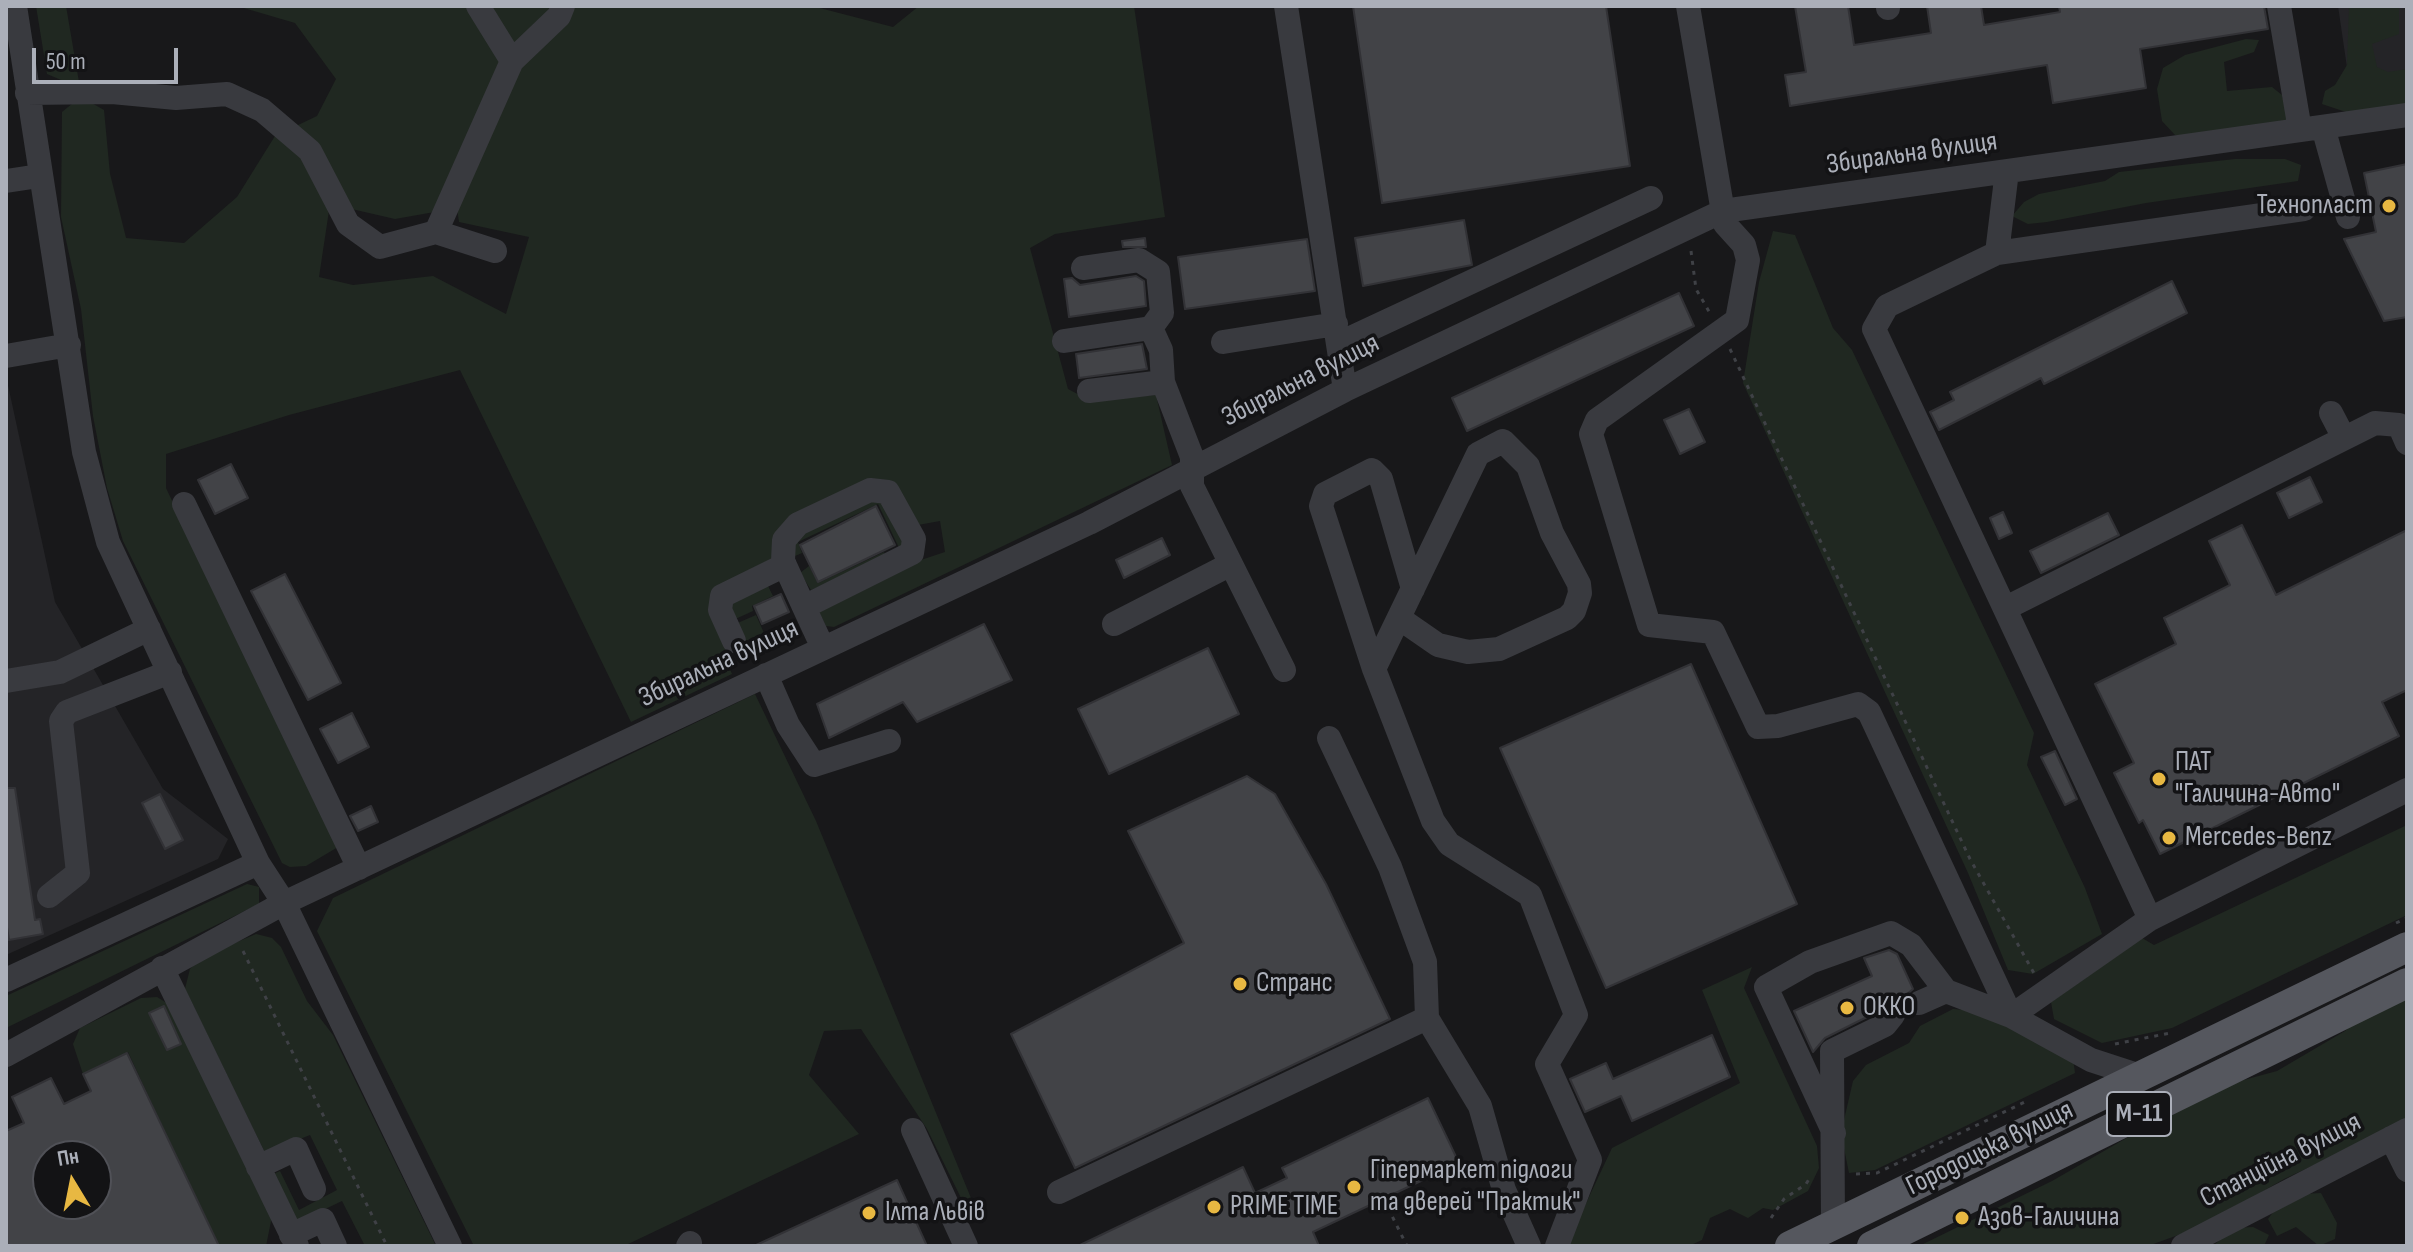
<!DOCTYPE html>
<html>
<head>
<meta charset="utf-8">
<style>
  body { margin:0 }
  #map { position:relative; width:2413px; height:1252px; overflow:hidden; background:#18181a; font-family:"Sofia Sans Condensed",sans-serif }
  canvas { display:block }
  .frame { position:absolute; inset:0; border:8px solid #abafb9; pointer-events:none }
  .north { position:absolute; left:32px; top:1140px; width:80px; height:80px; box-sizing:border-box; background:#131315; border:2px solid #505157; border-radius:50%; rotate:350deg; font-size:22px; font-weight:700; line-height:32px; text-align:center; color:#abafb9 }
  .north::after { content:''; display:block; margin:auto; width:28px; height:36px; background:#e8b842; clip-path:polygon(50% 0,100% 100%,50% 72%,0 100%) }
  .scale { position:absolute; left:32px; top:48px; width:146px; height:36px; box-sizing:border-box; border:4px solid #abafb9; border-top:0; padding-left:10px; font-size:24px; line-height:28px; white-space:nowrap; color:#abafb9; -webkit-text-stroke:6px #131315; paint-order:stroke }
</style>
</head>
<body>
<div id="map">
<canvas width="2413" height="1252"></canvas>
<div class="frame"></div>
<div class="north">Пн</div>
<div class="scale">50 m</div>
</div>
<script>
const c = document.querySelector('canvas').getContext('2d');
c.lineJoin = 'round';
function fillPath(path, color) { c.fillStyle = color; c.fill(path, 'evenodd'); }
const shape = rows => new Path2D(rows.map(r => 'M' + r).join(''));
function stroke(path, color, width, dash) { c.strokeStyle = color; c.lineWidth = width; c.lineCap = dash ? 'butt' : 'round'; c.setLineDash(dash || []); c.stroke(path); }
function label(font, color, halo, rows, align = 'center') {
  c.font = font + ' "Sofia Sans Condensed",sans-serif'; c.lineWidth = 7; c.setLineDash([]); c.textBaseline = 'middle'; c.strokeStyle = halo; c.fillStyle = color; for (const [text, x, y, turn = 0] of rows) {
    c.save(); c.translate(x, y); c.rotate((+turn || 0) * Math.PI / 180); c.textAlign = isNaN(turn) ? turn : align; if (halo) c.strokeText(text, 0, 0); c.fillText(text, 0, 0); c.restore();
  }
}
fillPath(shape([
  [2338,6,2407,6,2407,81,2350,88],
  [6,376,55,602,163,789,228,839,218,859,6,955]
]), '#242427');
fillPath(shape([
  [36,6,66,6,80,88,47,74],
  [237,6,812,6,893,27,919,6,1134,6,1165,217,1055,234,1030,248,1068,389,1087,399,1156,395,1172,465,834,627,826,626,819,612,921,560,945,552,940,521,918,525,897,494,791,522,776,559,722,588,732,649,723,653,732,674,631,722,460,370,289,415,166,454,166,488,338,847,306,866,290,867,282,863,123,541,107,488,93,416,81,309,61,217,62,112,73,103,90,102,104,110,110,174,126,238,184,243,237,197,275,136,317,116,336,79,295,23],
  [330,204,395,219,457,208,459,222,529,237,506,314,433,276,353,285,319,277],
  [2349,6,2399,6,2399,34,2372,44,2377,67,2388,72,2407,69,2407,109,2352,114,2322,104,2325,91,2335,85,2347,65],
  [2246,39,2259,40,2254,52,2224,62,2227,91,2272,87,2282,95,2289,121,2193,137,2175,135,2162,121,2157,89,2163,68,2185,55],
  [2235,159,2285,159,2301,165,2298,181,2146,203,2047,222,2028,224,2012,216,2024,202,2039,194,2105,181,2119,172],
  [1773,231,1795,235,1833,328,1852,350,2034,733,2027,765,2085,888,2102,934,2033,974,2008,970,1968,873,1743,383,1759,282],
  [876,494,906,537,902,554,878,504,798,542,802,553,795,556,791,536],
  [884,552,887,560,811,590,800,573,809,566,818,583],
  [767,584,773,596,752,606,753,611,731,621,727,598],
  [756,615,764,633,741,643,733,625],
  [755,694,816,821,971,1198,965,1206,927,1129,861,1029,824,1031,809,1075,859,1134,624,1246,474,1246,317,931,333,898],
  [2407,825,2407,915,2172,1028,2102,1043,2054,1019,2051,1002,2142,938,2154,945],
  [247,884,259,887,259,904,6,1028,6,996],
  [256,934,272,938,281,947,307,1001,333,1035,436,1246,365,1246,342,1201,298,1222,269,1176,280,1171,299,1210,337,1190,310,1135,265,1153,185,989,190,969,199,958],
  [1752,967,1744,988,1817,1146,1819,1168,1808,1191,1773,1210,1763,1208,1748,1218,1730,1209,1710,1218,1702,1240,1689,1246,1566,1246,1612,1148,1740,1083,1702,990],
  [157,997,170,1005,272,1216,266,1246,218,1246,128,1052,83,1074,73,1044,80,1028,141,998],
  [2407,998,2407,1122,2284,1179,2203,1226,2148,1246,1919,1246,2052,1181,2137,1132,2240,1081,2277,1071,2345,1031,2369,1009],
  [1953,1009,1976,1011,2073,1058,2075,1073,1875,1170,1849,1173,1841,1133,1853,1081,1866,1065,1909,1043,1920,1026],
  [2321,1193,2337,1223,2335,1239,2319,1246,2296,1227,2277,1236,2268,1219,2274,1211,2303,1194],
  [2253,1227,2269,1235,2264,1246,2213,1246,2232,1228]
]), '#202821');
const building = shape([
  [1353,6,1606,6,1630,166,1382,203,1353,6],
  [1795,6,1848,6,1854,45,1931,33,1927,6,1981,6,1984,25,2060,12,2059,6,2264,6,2268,29,2140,49,2146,88,2053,103,2047,65,1790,106,1785,75,1806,72,1795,6],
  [2407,164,2407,317,2384,321,2344,239,2376,232,2364,173,2407,164],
  [1464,220,1472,265,1363,286,1355,238,1464,220],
  [1145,238,1146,247,1123,247,1122,241,1145,238],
  [1307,239,1315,291,1185,309,1178,257,1307,239],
  [1136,276,1144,281,1146,306,1069,317,1064,279,1072,278,1080,285,1136,276],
  [2172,281,2187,313,2044,384,2041,378,1939,430,1930,412,1954,400,1950,392,2172,281],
  [1679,293,1694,326,1467,431,1452,398,1679,293],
  [1142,344,1147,369,1079,378,1076,354,1142,344],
  [1689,409,1705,442,1680,454,1664,420,1689,409],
  [231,464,248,498,215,514,198,480,231,464],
  [2310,477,2322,502,2289,518,2277,493,2310,477],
  [876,506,895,545,818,582,800,545,876,506],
  [2003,512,2012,533,1999,539,1990,518,2003,512],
  [2108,513,2119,535,2041,573,2030,551,2108,513],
  [2242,525,2276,595,2407,530,2407,690,2382,702,2399,736,2160,854,2143,820,2139,823,2114,773,2134,763,2095,684,2176,644,2164,618,2230,585,2209,541,2242,525],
  [1162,538,1170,555,1124,578,1116,560,1162,538],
  [285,574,341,683,308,700,251,591,285,574],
  [781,594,789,612,762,624,754,606,781,594],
  [984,624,1012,680,917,722,903,702,829,738,817,704,984,624],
  [1208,648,1239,714,1109,774,1078,709,1208,648],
  [1691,664,1797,904,1606,988,1500,748,1691,664],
  [352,713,369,747,338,763,320,729,352,713],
  [2055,751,2077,799,2065,805,2041,757,2055,751],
  [1247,776,1275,794,1326,884,1390,1019,1075,1168,1011,1034,1184,943,1128,831,1247,776],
  [6,788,15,788,35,920,40,919,43,934,9,940,6,921,6,788],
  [160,794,183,840,165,849,142,803,160,794],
  [371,806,378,822,358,831,350,816,371,806],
  [1889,950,1897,954,1913,989,1906,995,1905,1006,1896,1000,1887,1001,1875,1013,1825,1038,1813,1052,1794,1011,1872,976,1864,958,1889,950],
  [164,1006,181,1044,167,1050,149,1013,164,1006],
  [1712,1035,1730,1077,1632,1121,1621,1096,1585,1112,1570,1079,1606,1063,1613,1079,1712,1035],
  [127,1053,219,1246,6,1246,6,1131,24,1123,12,1097,51,1078,64,1104,91,1091,83,1074,127,1053],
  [48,1156,96,1156,96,1204,48,1204,48,1156],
  [1428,1098,1459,1163,1313,1232,1319,1246,1078,1246,1243,1167,1255,1193,1287,1178,1282,1168,1428,1098],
  [897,1180,927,1246,754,1246,897,1180]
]);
fillPath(building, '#424347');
stroke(building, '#323236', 2);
stroke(shape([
  [1691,251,1696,289,1711,315],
  [1730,349,1970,859,2035,975],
  [2396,923,2407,918],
  [243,951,387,1246],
  [2115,1044,2170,1033],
  [1856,1174,1877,1173,2027,1101],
  [1388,1208,1407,1246],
  [1771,1218,1784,1199,1806,1184,1811,1176]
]), '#3f4146', 3, [4, 6]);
stroke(shape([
  [15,6,84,452,108,542,258,863,284,903,450,1246],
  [478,6,512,61],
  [1286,6,1345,390],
  [1688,6,1725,224,1744,245,1748,260,1737,320,1597,420,1591,434,1649,625,1713,632,1758,727,1778,726,1858,704,1869,712,2011,1016,2150,919,1874,329,1887,306,1997,253,2007,171],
  [1888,6,1888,8],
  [2279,6,2300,130],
  [27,93,112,92,176,98,227,94,262,110,310,151,348,224,380,247,436,232,512,61,559,16,563,6],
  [2323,127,2348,217],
  [6,181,39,176],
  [436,232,495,251],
  [1997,253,2304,209],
  [1083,268,1139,260,1158,272,1162,313,1151,328,1161,350,1163,382,1192,457,1192,486,1284,670],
  [1064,341,1151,328],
  [1223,342,1336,324],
  [1338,344,1651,198],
  [6,356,69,345],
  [1089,391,1163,382],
  [2331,413,2344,438],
  [184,504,359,868],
  [804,607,912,553,914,539,888,492,870,490,798,524,784,540,783,561,804,607,823,648],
  [2006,608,2375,423,2399,425,2407,443],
  [1399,618,1438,645,1468,652,1499,649,1567,618,1574,611,1580,593,1579,584,1552,533,1528,466,1503,441,1478,454,1374,669,1433,821,1449,844,1530,895,1576,1015,1547,1064,1590,1160,1557,1246],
  [1114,624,1231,564],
  [734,641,720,610,722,596,785,565],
  [1374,669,1321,506,1325,494,1372,470,1381,479,1413,589],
  [766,675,788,725,814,765,889,741],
  [6,681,60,672,149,629],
  [1329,738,1390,867,1425,962,1427,1018],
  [49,896,78,873,61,721,67,712,170,672],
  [2150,919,2407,790],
  [162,968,297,1246],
  [6,980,258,863],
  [1919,1003,1946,991],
  [6,1055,284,903,1089,523,1345,390,1723,211,2407,115],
  [913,1130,966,1246],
  [1834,1133,1766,987,1810,962,1891,933,1911,945,1946,991,2011,1016,2091,1060,2140,1076],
  [2391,1138,2407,1170],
  [258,1167,296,1149,314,1189],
  [1059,1192,1427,1018,1480,1106,1504,1190,1529,1246],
  [1833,1225,1832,1051,1885,1025,1893,1015],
  [291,1235,323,1220,335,1246],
  [688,1246,690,1243],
  [2183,1246,2407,1130]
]), '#393a3f', 24);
stroke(shape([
  [1790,1246,2407,947],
  [1872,1246,2407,983]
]), '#55575e', 30);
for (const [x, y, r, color] of [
  [2389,206,8,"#e8b842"],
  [2159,779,8,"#e8b842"],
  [2169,838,8,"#e8b842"],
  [1240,984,8,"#e8b842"],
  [1847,1008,8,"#e8b842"],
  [1354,1187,8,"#e8b842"],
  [1214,1207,8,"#e8b842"],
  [869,1213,8,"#e8b842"],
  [1962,1218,8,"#e8b842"]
]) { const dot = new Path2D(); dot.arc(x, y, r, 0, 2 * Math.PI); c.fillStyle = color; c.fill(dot); stroke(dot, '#131315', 3); }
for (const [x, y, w] of [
  [2139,1114,64]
]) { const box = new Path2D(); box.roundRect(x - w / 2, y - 22, w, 44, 6); c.fillStyle = '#131315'; c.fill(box); stroke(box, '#abafb9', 2); }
label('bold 26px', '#abafb9', null, [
  ["М-11",2139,1114]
]);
label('28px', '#abafb9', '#131315', [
  ["Збиральна вулиця",1912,154,-8],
  ["Збиральна вулиця",1301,381,-27],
  ["Збиральна вулиця",719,664,-25],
  ["Городоцька вулиця",1990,1149,-26],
  ["Станційна вулиця",2281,1161,-27]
]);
label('28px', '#abafb9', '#131315', [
  ["Технопласт",2373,206,"right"],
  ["ПАТ",2175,763],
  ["\"Галичина-Авто\"",2175,795],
  ["Mercedes-Benz",2185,838],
  ["Странс",1256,984],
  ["ОККО",1863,1008],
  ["Гіпермаркет підлоги",1370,1171],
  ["та дверей \"Практик\"",1370,1203],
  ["PRIME TIME",1230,1207],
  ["Ілта Львів",885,1213],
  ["Азов-Галичина",1978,1218]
], 'left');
</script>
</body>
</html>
